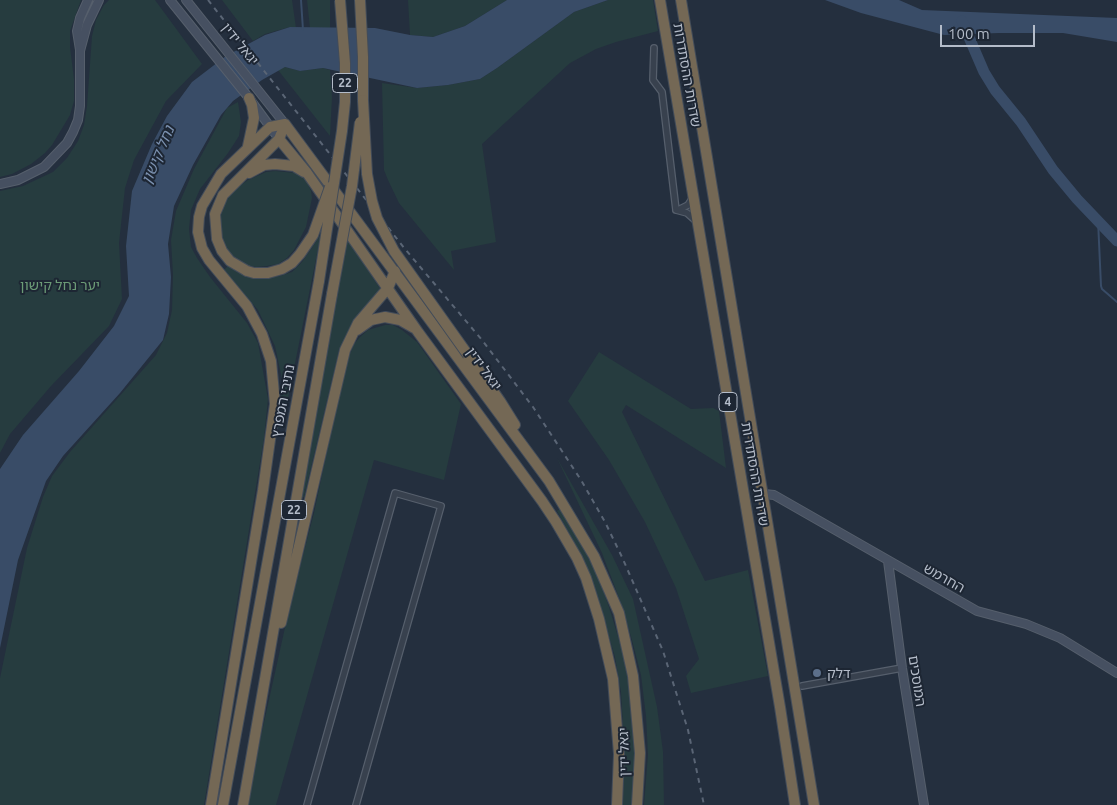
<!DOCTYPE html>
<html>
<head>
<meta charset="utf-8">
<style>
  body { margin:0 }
  #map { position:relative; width:1117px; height:805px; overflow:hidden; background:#242f3e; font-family:Ubuntu,sans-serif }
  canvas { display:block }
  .scale { position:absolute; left:940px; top:25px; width:95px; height:22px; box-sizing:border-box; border:2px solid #b4bcc9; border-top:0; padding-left:6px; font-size:15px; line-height:18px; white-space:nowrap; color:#b4bcc9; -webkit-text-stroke:4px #1d2633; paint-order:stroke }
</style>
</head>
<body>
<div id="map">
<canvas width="1117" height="805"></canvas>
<div class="scale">100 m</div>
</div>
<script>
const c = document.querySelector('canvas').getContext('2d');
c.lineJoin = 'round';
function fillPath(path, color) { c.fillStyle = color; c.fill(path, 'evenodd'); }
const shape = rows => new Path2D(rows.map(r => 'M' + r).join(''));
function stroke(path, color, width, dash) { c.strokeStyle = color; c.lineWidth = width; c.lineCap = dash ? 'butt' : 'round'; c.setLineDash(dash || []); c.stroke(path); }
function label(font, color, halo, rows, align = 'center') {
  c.font = font + ' Ubuntu,"Noto Sans Hebrew",sans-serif'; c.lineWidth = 4; c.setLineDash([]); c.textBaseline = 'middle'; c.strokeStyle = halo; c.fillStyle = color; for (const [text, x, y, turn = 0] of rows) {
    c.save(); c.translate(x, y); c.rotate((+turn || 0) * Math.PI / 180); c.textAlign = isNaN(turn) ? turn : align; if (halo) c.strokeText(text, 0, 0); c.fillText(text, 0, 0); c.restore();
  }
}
fillPath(shape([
  [0,0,81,0,70,31,70,47,74,79,74,101,70,115,52,145,45,153,31,164,12,174,0,177],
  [109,0,155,0,202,64,166,101,134,160,125,188,119,243,122,299,109,326,51,386,10,434,0,453,0,191,23,186,53,172,67,158,78,141,84,125,87,106,92,36,96,20,104,5],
  [222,0,292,0,296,28,290,27,265,34,253,41],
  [307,0,330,0,330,28,310,28],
  [408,0,507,0,465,26,433,37,410,35],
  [608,0,653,0,658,31,616,42,596,49,570,63,482,144,496,242,451,251,454,270,399,203,388,180,384,170,382,83,417,88,448,85,480,79,497,68,574,12],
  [285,67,300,71,323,68,330,70,332,97,330,136,278,70],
  [238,102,241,122,239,136,228,153,200,189,191,210,189,229,191,247,197,258,210,277,247,323,258,343,268,399,264,438,204,805,0,805,0,678,27,548,43,497,52,476,70,452,156,355,167,333,172,310,173,275,171,240,176,211,194,169,227,108],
  [275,171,295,173,304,177,308,184,311,191,312,198,306,227,294,250,287,258,278,264,267,266,256,267,245,265,232,257,224,244,220,232,221,215,224,204,233,191,248,180,266,172],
  [321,234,282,428,277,428,280,408,282,379,275,346,258,310,224,270,228,266,237,272,256,279,280,276,292,272,302,262],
  [347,239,381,290,354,323,339,350,304,497,300,497],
  [385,325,393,325,402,330,417,342,461,404,444,480,374,460,276,805,248,805,255,763,290,605,314,513,340,389,349,356,354,344,360,337,368,330],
  [599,352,691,409,713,408,719,411,726,468,626,405,622,412,705,581,748,570,768,676,691,693,686,676,699,659,676,588,645,522,609,460,568,401],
  [557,458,612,555,633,599,657,707,663,752,664,805,644,805,648,755,646,716,641,675,632,640,621,603,602,553],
  [561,508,577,534,599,579,609,607,623,653,630,692,634,732,635,779,632,805,623,805,624,743,621,692,615,657,593,583,574,542,557,511]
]), '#263c3f');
fillPath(shape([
  [507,0,608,0,574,12,497,68,480,79,448,85,417,88,323,68,300,71,285,67,262,80,233,101,221,115,193,165,174,206,168,244,171,277,169,314,163,340,120,393,63,456,46,481,18,560,0,648,0,469,23,435,79,371,114,326,129,296,126,246,132,191,152,144,167,116,192,82,226,56,265,35,290,27,375,28,410,35,433,37,465,26],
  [825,0,899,0,922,10,1117,18,1117,42,1063,33,999,33,944,35,861,13]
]), '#394c67');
stroke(shape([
  [301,0,303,30],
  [1098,220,1101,286,1102,289,1117,302]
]), '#394c67', 2);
stroke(shape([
  [962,21,984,72,995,90,1021,122,1053,170,1077,199,1117,241]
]), '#394c67', 11);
const street = shape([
  [654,48,653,80,662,92,676,210],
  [676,210,687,213,696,221],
  [678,210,688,205,693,197],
  [802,686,902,668],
  [307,805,395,493,441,506,356,805]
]);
const secondary = shape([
  [170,0,249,98,279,139],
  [186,0,285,124],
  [80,50,77,31,80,18,88,0],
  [0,184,18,180,44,167,67,143,73,132,78,120,80,106,80,51,87,25,99,0],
  [764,494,774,495,977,611,1026,624,1060,638,1117,673],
  [888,561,902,668,924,805]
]);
const highway = shape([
  [360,0,363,57,363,100],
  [660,0,780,707,795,805],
  [681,0,814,805],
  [285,124,549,481,594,556,619,613,633,676,640,753,637,805],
  [279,139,307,173,418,332,542,501,556,522,577,558,586,578,599,619,613,679,619,754,617,805],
  [248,146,254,118,252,105,249,98],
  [249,173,264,165,275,164,294,166,304,172],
  [247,271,230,261,222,251,217,239,215,214,223,195,279,139,281,134],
  [357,330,371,320,385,317,400,320,414,328],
  [468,355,500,401,515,425],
  [281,623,345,350,358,323,388,288,395,271],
  [211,805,263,490,275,404,271,361,262,334,247,306,209,260,202,248,198,232,199,217,202,206,221,174,270,127,285,124],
  [223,805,319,281],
  [243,805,332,294]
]);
stroke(street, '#565f6c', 8);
stroke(secondary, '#565f6c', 10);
stroke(highway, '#434c59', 12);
stroke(street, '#38414e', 5.5);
stroke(secondary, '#465061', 8);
stroke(highway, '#746855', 10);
stroke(shape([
  [208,0,405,249,482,340,533,407,581,480,605,522,622,557,663,651,688,730,704,805]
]), '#5a6575', 2, [5, 5]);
const highwayBridge = shape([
  [363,100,367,174,372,201,377,218,394,251,468,355],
  [247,271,254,273,268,273,282,269,292,263,300,254,313,235,330,187],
  [319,281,342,131,345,102,345,63,340,0],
  [332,294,352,186,360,122]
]);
stroke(highwayBridge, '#434c59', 12, []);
stroke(highwayBridge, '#746855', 10);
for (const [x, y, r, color] of [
  [817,673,5,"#5c6f8a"]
]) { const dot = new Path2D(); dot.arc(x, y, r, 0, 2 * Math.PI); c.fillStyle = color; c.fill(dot); stroke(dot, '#1d2633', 2); }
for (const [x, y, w] of [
  [345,83,25],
  [728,402,18],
  [294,510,25]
]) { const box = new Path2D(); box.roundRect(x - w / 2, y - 9.5, w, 19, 4); c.fillStyle = '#1d2633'; c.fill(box); stroke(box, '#b4bcc9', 1); }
label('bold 12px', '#b4bcc9', null, [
  ["22",345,83],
  ["4",728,402],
  ["22",294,510]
]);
label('14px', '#b4bcc9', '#1d2633', [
  ["יגאל ידין",240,44,51],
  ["שדרות ההסתדרות",687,75,80],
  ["יגאל ידין",484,369,54],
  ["נתיבי המפרץ",283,401,-79],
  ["שדרות ההסתדרות",755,474,80],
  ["החרמש",944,578,29],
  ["המוסכים",917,681,81],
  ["יגאל ידין",624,752,-91]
]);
label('14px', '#6b9a76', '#1d2633', [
  ["יער נחל קישון",60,285]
]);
label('14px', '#b4bcc9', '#1d2633', [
  ["דלק",827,673]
], 'left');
label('italic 15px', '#7c92b1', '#1d2633', [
  ["נחל קישון",158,155,-67]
]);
</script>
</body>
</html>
